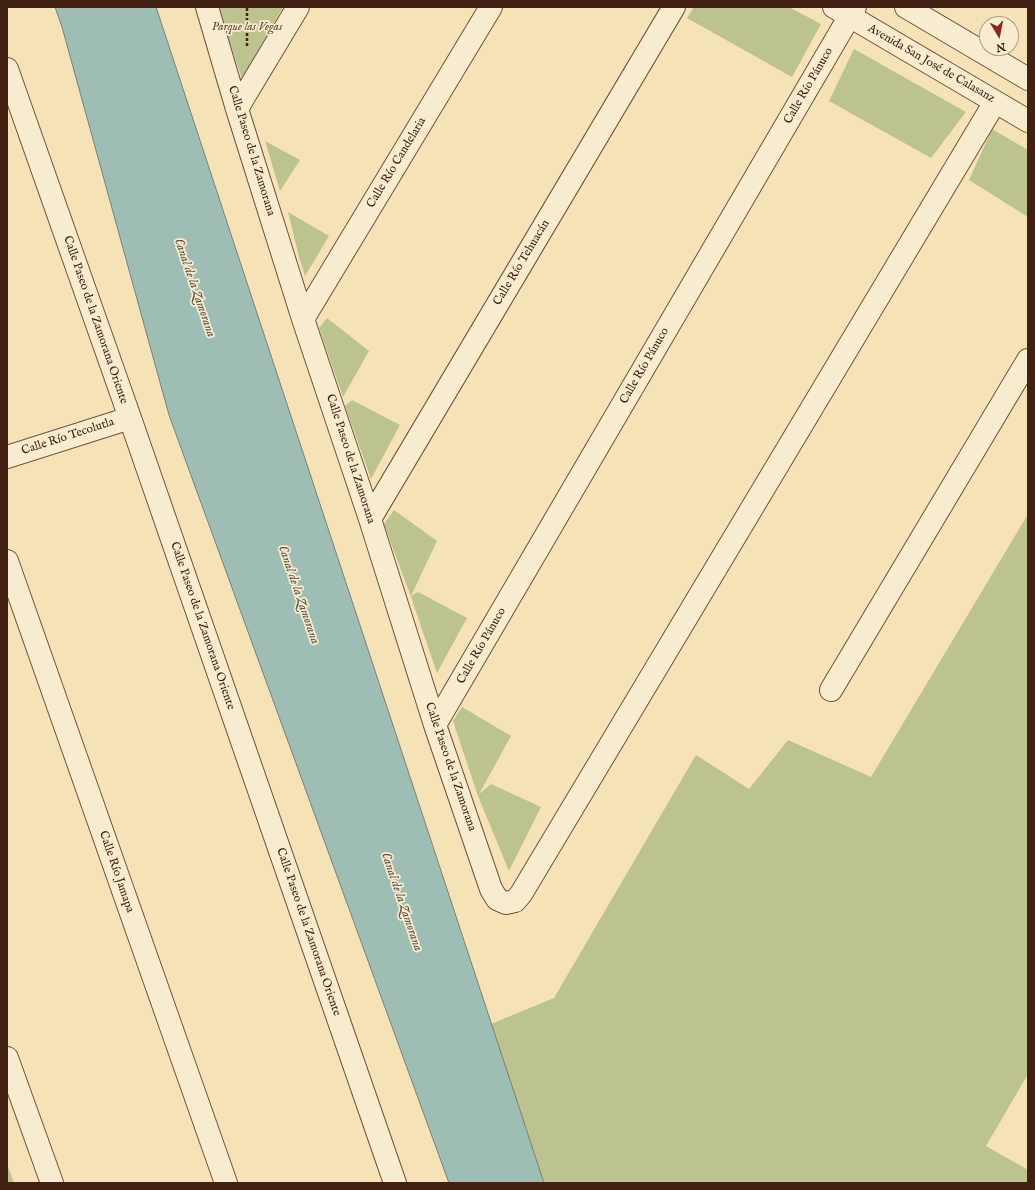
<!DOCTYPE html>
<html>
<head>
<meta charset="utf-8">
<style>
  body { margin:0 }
  #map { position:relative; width:1035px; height:1190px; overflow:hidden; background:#f5e2b7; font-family:"IM FELL English",serif }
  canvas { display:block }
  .frame { position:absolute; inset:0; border:8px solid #432112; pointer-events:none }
  .north { position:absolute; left:979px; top:16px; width:40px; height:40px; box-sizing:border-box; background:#f8ecd0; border:1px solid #b09b84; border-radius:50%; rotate:170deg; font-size:11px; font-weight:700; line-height:16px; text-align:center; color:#432112 }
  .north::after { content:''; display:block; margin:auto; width:14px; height:18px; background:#8f2418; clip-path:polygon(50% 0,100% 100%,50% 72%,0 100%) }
</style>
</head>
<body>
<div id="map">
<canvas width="1035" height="1190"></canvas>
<div class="frame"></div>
<div class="north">N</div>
</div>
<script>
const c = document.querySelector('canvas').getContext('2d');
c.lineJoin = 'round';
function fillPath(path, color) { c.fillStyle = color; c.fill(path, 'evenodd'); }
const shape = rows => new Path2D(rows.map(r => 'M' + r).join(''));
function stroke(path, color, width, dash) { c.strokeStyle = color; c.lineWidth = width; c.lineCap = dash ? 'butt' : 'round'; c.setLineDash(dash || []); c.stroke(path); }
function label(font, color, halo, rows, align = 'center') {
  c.font = font + ' "IM FELL English",serif'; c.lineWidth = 3.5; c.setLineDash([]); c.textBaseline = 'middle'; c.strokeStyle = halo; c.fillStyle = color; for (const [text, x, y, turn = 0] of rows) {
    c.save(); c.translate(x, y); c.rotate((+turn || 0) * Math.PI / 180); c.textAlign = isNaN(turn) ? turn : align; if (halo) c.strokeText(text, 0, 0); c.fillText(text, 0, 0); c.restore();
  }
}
fillPath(shape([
  [218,7,283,7,242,79],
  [694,7,789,7,821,24,792,77,687,18],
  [854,49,966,112,931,158,829,101],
  [992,129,1028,150,1028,217,969,180],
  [265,141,300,160,280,191],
  [288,212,329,236,305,276,299,257],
  [327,318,369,351,343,397,319,328],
  [352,400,400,425,371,479,345,406],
  [394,510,437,541,411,596,418,592,467,618,437,673,411,597,384,524],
  [1028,514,1028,1074,986,1146,1028,1170,1028,1183,544,1183,491,1024,554,998,696,755,749,789,788,740,871,777],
  [462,707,511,736,479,794,491,784,541,807,509,871,478,796,453,721],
  [7,1164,14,1183,7,1183]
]), '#bcc38e');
const water = shape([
  [55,7,156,7,544,1183,449,1183,169,415,62,27,55,7]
]);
fillPath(water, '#9dbdb5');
stroke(water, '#797f74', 1);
const minor = shape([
  [207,7,237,109,303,319,370,519,435,725,491,889,497,899,506,903,515,901,521,894,995,102],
  [834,7,1028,121],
  [906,7,1028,79],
  [7,69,130,418,395,1183],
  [237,109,247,92,298,7],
  [303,319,491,7],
  [7,457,130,418],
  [370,519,674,7],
  [7,561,226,1183],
  [831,690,1028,360],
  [435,725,855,7],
  [7,1058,52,1183]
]);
stroke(minor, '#70513b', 24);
stroke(shape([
  [247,46,247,7]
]), '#432112', 2.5, [3, 2]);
stroke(minor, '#f8ecd0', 22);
label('italic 12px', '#614a31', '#f8ecd0', [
  ["Parque las Vegas",247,28]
]);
label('12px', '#432112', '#f8ecd0', [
  ["Avenida San José de Calasanz",931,64,30],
  ["Calle Río Pánuco",809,86,-60],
  ["Calle Paseo de la Zamorana",251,151,73],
  ["Calle Río Candelaria",397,163,-59],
  ["Calle Río Tehuacán",522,263,-59],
  ["Calle Paseo de la Zamorana Oriente",95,320,71],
  ["Calle Río Pánuco",645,366,-60],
  ["Calle Río Tecolutla",68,437,-18],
  ["Calle Paseo de la Zamorana",350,459,72],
  ["Calle Paseo de la Zamorana Oriente",202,626,71],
  ["Calle Río Pánuco",482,646,-60],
  ["Calle Paseo de la Zamorana",450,767,71],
  ["Calle Río Jamapa",116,872,71],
  ["Calle Paseo de la Zamorana Oriente",308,932,71]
]);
label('italic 13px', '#5e5043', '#f8ecd0', [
  ["Canal de la Zamorana",194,288,71],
  ["Canal de la Zamorana",298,595,71],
  ["Canal de la Zamorana",401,902,71]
]);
</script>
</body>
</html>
